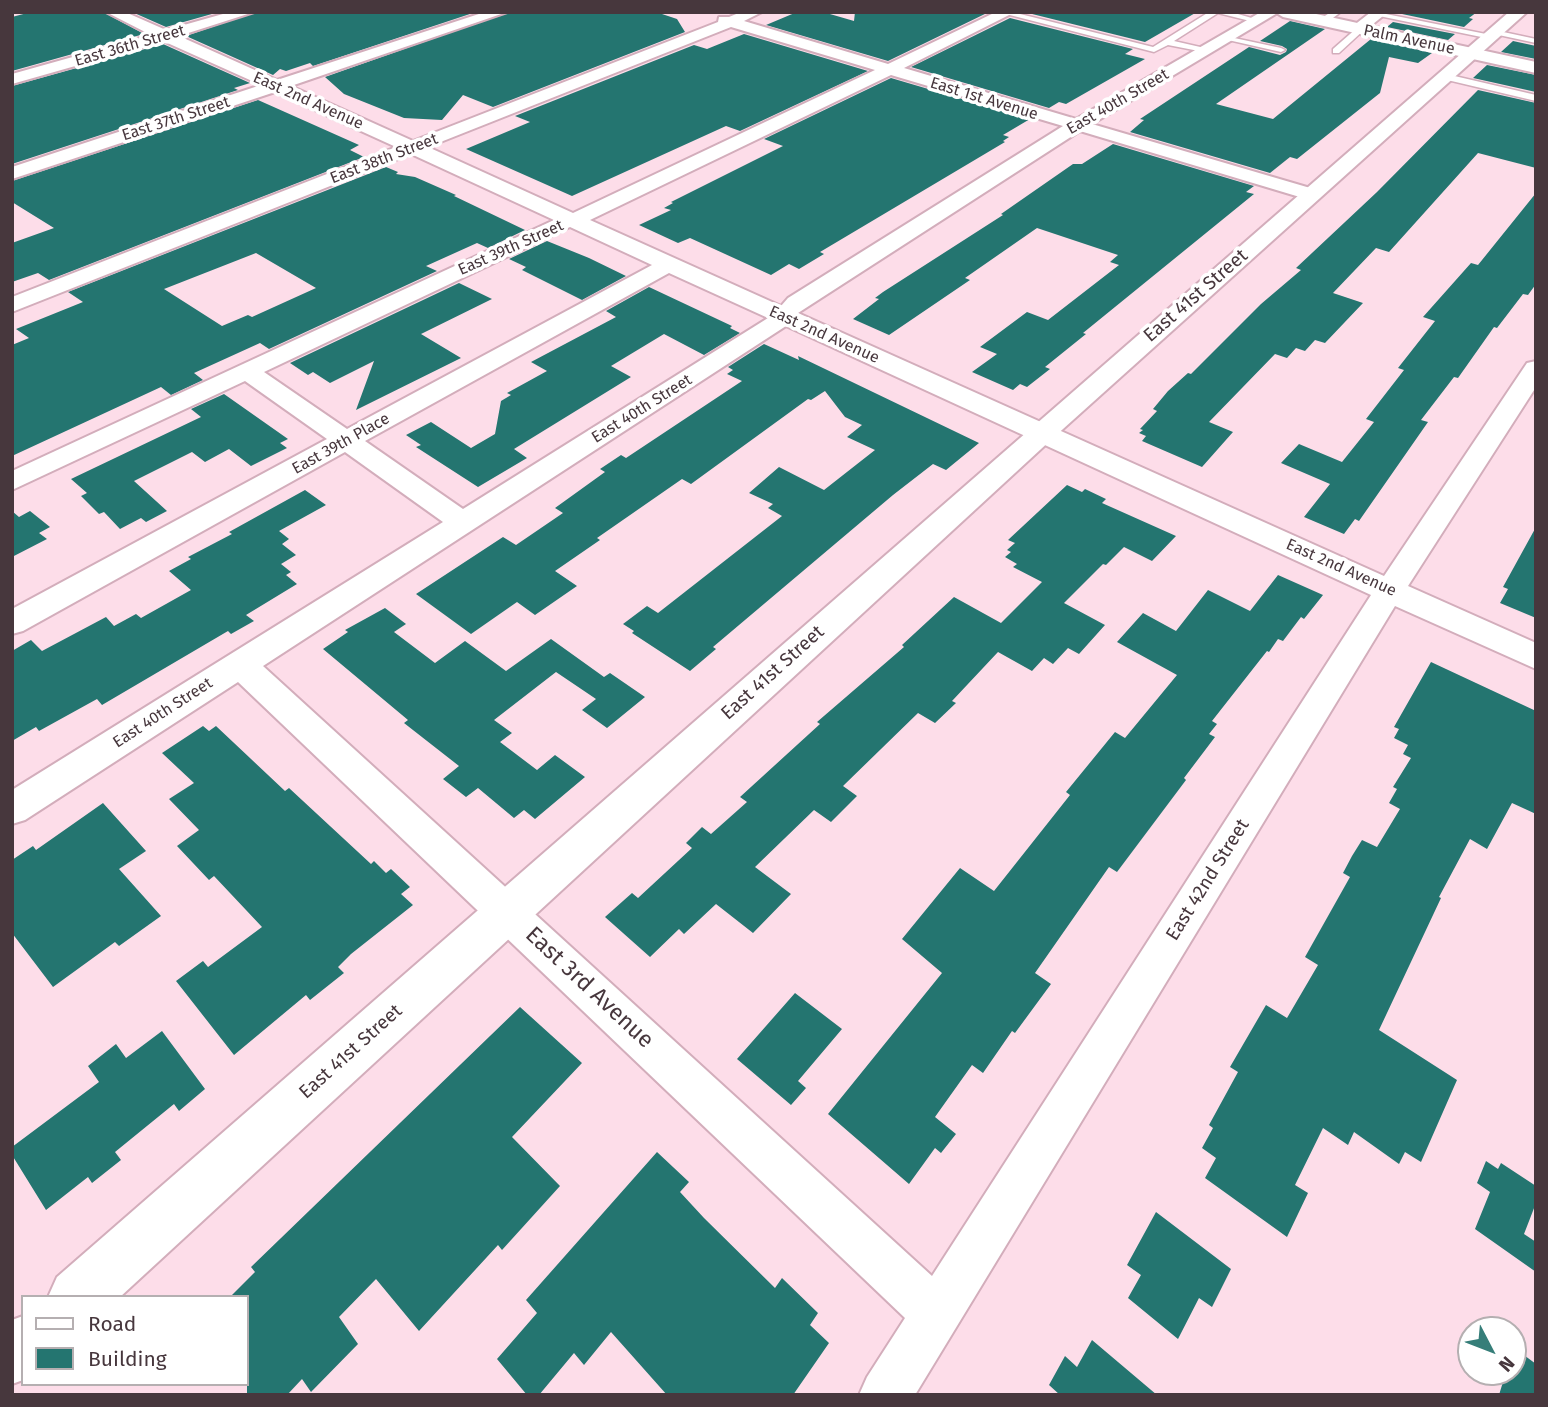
<!DOCTYPE html>
<html>
<head>
<meta charset="utf-8">
<style>
  body { margin:0 }
  #map { position:relative; width:1548px; height:1407px; overflow:hidden; background:#fddde9; font-family:"Fira Sans",sans-serif }
  canvas { display:block }
  .frame { position:absolute; inset:0; border:14px solid #47373d; pointer-events:none }
  .legend { position:absolute; left:21px; top:1295px; width:228px; height:91px; box-sizing:border-box; background:#fff; border:2px solid #b5afb1; margin:0; padding:9px 12px; list-style:none; font-size:21px; color:#47373d }
  .legend li { display:flex; align-items:center; gap:14px; height:35px }
  .legend b { width:35px; border:2px solid #b5afb1 }
  .north { position:absolute; left:1457px; top:1316px; width:70px; height:70px; box-sizing:border-box; background:#fff; border:2px solid #b5afb1; border-radius:50%; rotate:132deg; font-size:19px; font-weight:700; line-height:28px; text-align:center; color:#47373d }
  .north::after { content:''; display:block; margin:auto; width:24px; height:32px; background:#367e79; clip-path:polygon(50% 0,100% 100%,50% 72%,0 100%) }
</style>
</head>
<body>
<div id="map">
<canvas width="1548" height="1407"></canvas>
<div class="frame"></div>
<ul class="legend">
<li><b style="height:9px;background:#fff"></b>Road</li>
<li><b style="height:19px;background:#247570"></b>Building</li>
</ul>
<div class="north">N</div>
</div>
<script>
const c = document.querySelector('canvas').getContext('2d');
c.lineJoin = 'round';
function fillPath(path, color) { c.fillStyle = color; c.fill(path, 'evenodd'); }
const shape = rows => new Path2D(rows.map(r => 'M' + r).join(''));
function stroke(path, color, width, dash) { c.strokeStyle = color; c.lineWidth = width; c.lineCap = dash ? 'butt' : 'round'; c.setLineDash(dash || []); c.stroke(path); }
function label(font, color, halo, rows, align = 'center') {
  c.font = font + ' "Fira Sans",sans-serif'; c.lineWidth = 7; c.setLineDash([]); c.textBaseline = 'middle'; c.strokeStyle = halo; c.fillStyle = color; for (const [text, x, y, turn = 0] of rows) {
    c.save(); c.translate(x, y); c.rotate((+turn || 0) * Math.PI / 180); c.textAlign = isNaN(turn) ? turn : align; if (halo) c.strokeText(text, 0, 0); c.fillText(text, 0, 0); c.restore();
  }
}
fillPath(shape([
  [31,12,103,12,144,34,12,71,12,17],
  [132,12,219,12,166,27],
  [256,12,476,12,313,66,310,63,286,71,280,69,273,75,186,36],
  [509,12,656,12,677,19,685,32,493,107,463,95,442,120,404,118,344,94,325,77],
  [797,12,823,12,854,21,855,12,989,12,888,61,766,25],
  [1024,12,1197,12,1145,42],
  [1404,12,1477,12,1469,18,1473,19,1464,27,1402,14],
  [1010,18,1133,49,1125,54,1145,59,1066,104,1059,102,1049,108,911,67],
  [1290,21,1325,29,1216,104,1273,119,1371,39,1432,53,1418,63,1389,57,1380,93,1297,159,1290,157,1270,173,1130,132,1144,120,1140,119,1249,47,1280,55,1286,52,1287,49,1282,46,1260,41],
  [1393,22,1455,34,1448,40,1387,27],
  [744,34,868,71,740,131,726,126,572,196,466,149,530,122,515,116,694,45,707,49],
  [1513,41,1536,46,1536,59,1501,52],
  [163,44,250,83,234,88,238,90,12,164,12,86],
  [1487,65,1536,75,1536,92,1473,78],
  [891,78,1030,119,1003,135,1009,137,1003,141,1005,142,820,252,824,254,799,269,789,264,771,275,690,238,678,243,639,225,671,210,664,208,673,203,671,202,783,146,764,139],
  [1478,90,1536,103,1536,168,1478,153,1389,252,1376,248,1333,293,1363,303,1325,343,1315,340,1305,351,1296,348,1287,358,1275,354,1209,422,1233,432,1202,467,1142,441,1146,436,1139,433,1143,430,1140,429,1157,411,1153,409,1168,391,1188,373,1191,374,1261,304,1301,270,1296,268,1377,192],
  [258,100,359,145,350,150,364,157,49,280,38,273,12,282,12,243,54,228,12,202,12,181],
  [1113,144,1254,186,1246,192,1254,194,1083,333,1086,334,1045,367,1050,369,1027,387,1020,384,1013,390,972,372,997,354,980,347,1027,312,1048,320,1119,265,1110,262,1118,255,1037,228,965,278,970,280,889,335,853,319,879,299,875,298,883,292,1003,215,1001,214,1073,164,1082,164],
  [386,167,398,172,396,174,415,177,456,195,454,196,525,230,488,248,477,243,426,266,437,271,269,349,260,343,194,373,203,380,171,395,161,387,12,456,12,345,29,338,16,329,83,302,68,292],
  [256,253,316,288,252,317,248,315,222,326,164,289],
  [1536,193,1536,284,1528,295,1523,294,1497,328,1494,327,1458,378,1454,377,1421,420,1428,422,1359,521,1355,519,1344,534,1304,517,1330,484,1281,463,1299,444,1342,462,1374,422,1366,419,1404,370,1398,368,1435,321,1423,317,1471,263,1478,265],
  [547,241,589,258,626,276,582,300,522,270,526,267,509,259],
  [459,283,492,299,421,334,461,358,356,410,374,361,330,383,313,372,308,375,290,363],
  [649,287,732,326,730,328,740,333,704,355,664,334,611,366,631,377,514,449,527,458,478,487,416,447,421,445,406,435,431,422,471,448,495,434,501,401,511,395,507,393,547,371,531,362,616,317,606,311],
  [764,344,799,360,798,356,979,443,946,470,933,464,893,495,713,647,716,649,690,671,632,633,634,631,623,624,647,606,658,613,782,516,768,508,773,504,749,493,779,467,824,490,875,450,847,437,862,425,845,417,825,391,811,400,808,399,691,484,682,479,597,538,600,540,555,571,577,586,535,615,517,602,471,634,416,594,503,537,516,545,563,513,555,508,605,472,600,469,621,455,626,458,742,381,727,374,733,370,728,367],
  [224,394,288,439,280,443,287,448,251,466,229,449,205,462,192,452,134,481,167,511,146,522,141,518,120,529,104,512,99,514,81,496,87,493,71,479,201,417,191,409],
  [1067,485,1082,492,1085,489,1106,499,1102,503,1176,536,1152,561,1124,547,1106,565,1103,564,1064,603,1105,625,1079,654,1068,648,1053,664,1044,658,1032,671,998,652,952,701,956,703,935,723,918,713,843,786,857,796,831,822,814,810,755,867,791,894,753,933,716,904,684,934,679,929,650,957,605,917,632,893,638,898,692,848,686,843,702,827,711,834,747,802,740,797,820,724,817,722,904,647,902,645,954,597,1001,623,1042,582,1013,567,1017,564,1005,557,1011,552,1007,550,1015,543,1008,540],
  [305,490,326,505,279,531,289,539,282,544,296,555,281,564,291,572,286,575,297,584,246,615,254,621,231,634,228,631,102,705,97,699,39,731,36,727,12,741,12,651,31,640,42,651,106,617,114,626,136,614,141,618,191,590,169,571,191,559,188,557,232,534,229,532],
  [12,511,19,517,30,511,50,527,39,533,47,539,12,557],
  [1536,527,1536,618,1500,603,1508,589,1503,587],
  [1278,575,1323,595,1304,619,1301,617,1283,641,1278,639,1269,652,1267,651,1212,721,1217,724,1209,734,1215,737,1184,778,1186,780,1117,872,1109,867,1035,973,1051,984,1015,1033,1012,1031,983,1073,972,1065,935,1117,956,1134,941,1153,935,1148,909,1184,828,1114,942,973,902,939,960,868,994,891,1070,795,1066,792,1115,732,1125,738,1177,675,1117,642,1143,613,1176,631,1208,590,1250,611],
  [385,608,406,624,394,632,435,663,465,641,506,671,551,639,604,677,610,673,645,697,607,728,582,710,596,699,556,672,494,720,512,733,500,742,537,770,555,755,585,777,535,819,524,810,514,818,478,788,466,797,443,779,459,766,404,723,408,720,323,649,348,632,345,630],
  [1431,662,1536,711,1536,814,1512,803,1487,849,1470,839,1439,897,1441,898,1379,1030,1457,1080,1421,1162,1405,1152,1399,1164,1354,1132,1348,1145,1323,1128,1295,1185,1308,1193,1287,1237,1205,1178,1216,1158,1202,1148,1213,1128,1209,1125,1238,1072,1230,1067,1266,1005,1287,1018,1318,965,1305,957,1350,877,1343,873,1352,856,1362,840,1377,847,1400,809,1389,803,1397,789,1393,787,1411,758,1403,754,1408,745,1394,738,1399,729,1394,727],
  [203,726,209,731,216,726,285,791,289,788,371,864,374,861,386,873,391,869,410,887,401,894,413,905,351,954,338,967,344,973,310,1000,306,995,234,1055,176,981,203,961,208,967,262,927,214,876,209,880,177,846,199,830,169,799,194,783,162,753],
  [103,803,146,851,119,869,161,916,119,946,115,942,53,987,12,933,12,860,33,846,36,850],
  [795,993,842,1029,798,1081,806,1088,791,1105,737,1059],
  [520,1007,582,1063,512,1137,560,1186,502,1250,498,1245,419,1331,376,1279,339,1317,358,1344,311,1392,302,1379,287,1395,247,1395,247,1297,230,1297,255,1272,251,1267],
  [162,1031,205,1089,179,1111,174,1104,115,1152,121,1160,92,1183,88,1177,46,1210,12,1155,12,1147,99,1082,88,1066,116,1044,126,1058],
  [657,1152,689,1182,680,1192,704,1218,775,1288,782,1278,818,1313,810,1325,829,1343,793,1395,667,1395,611,1332,584,1365,574,1353,539,1395,527,1395,497,1359,537,1313,526,1300],
  [1486,1161,1498,1169,1501,1163,1536,1186,1536,1203,1524,1234,1536,1242,1536,1272,1475,1229,1490,1192,1477,1183],
  [1156,1212,1231,1269,1212,1307,1199,1298,1178,1339,1128,1298,1141,1275,1127,1265],
  [1092,1340,1157,1395,1060,1395,1049,1385,1065,1356,1077,1367],
  [1513,1347,1536,1364,1536,1395,1499,1395,1506,1372,1513,1372]
]), '#247570');
const service = shape([
  [1012,12,1153,47,1209,12,1231,12,1262,21,1258,23,1218,13,1174,41,1209,49,1209,53,1168,45,1154,52,1002,13,1012,12],
  [1331,12,1341,12,1326,23,1320,23,1320,19,1331,12],
  [1376,12,1491,35,1495,37,1491,39,1379,16,1376,12],
  [1358,27,1365,29,1339,53,1333,53,1333,49,1358,27],
  [1494,30,1536,39,1536,43,1494,34,1494,30],
  [1225,36,1281,48,1285,50,1281,52,1228,40,1225,36],
  [1446,74,1536,95,1536,101,1443,79,1446,74]
]);
const minor = shape([
  [106,12,125,12,166,30,230,12,254,12,179,36,277,80,485,12,507,12,291,86,413,141,718,22,719,17,729,17,741,12,762,12,744,21,888,64,996,12,1015,12,904,68,1076,119,1261,12,1279,12,1092,124,1317,190,1320,194,1317,198,1303,198,1080,131,798,313,1384,576,1527,363,1536,361,1536,387,1408,586,1536,643,1536,669,1395,606,915,1395,859,1395,867,1377,905,1318,238,682,25,820,12,824,12,790,443,522,345,452,23,631,12,634,12,609,327,439,245,381,12,490,12,471,554,220,411,154,12,312,12,297,396,147,275,92,12,179,12,167,261,85,163,41,12,84,12,74,151,35,106,12],
  [731,27,875,70,573,213,428,147,731,27],
  [891,75,1063,126,788,298,781,306,590,220,891,75],
  [570,227,652,265,347,429,264,372,570,227],
  [669,273,768,318,463,509,365,441,669,273],
  [786,326,1371,595,932,1276,263,666,786,326],
  [1371,12,1388,12,1363,32,1353,32,1351,29,1353,26,1371,12]
]);
const tertiary = shape([
  [1509,12,1527,12,1053,438,120,1297,48,1297,57,1277,1509,12],
  [23,1316,23,1380,12,1384,12,1320,23,1316]
]);
const secondary = shape([
  [1275,12,1307,12,1536,62,1536,73,1283,17,1275,12]
]);
stroke(service, '#d3adbb', 3);
stroke(minor, '#d3adbb', 4);
stroke(tertiary, '#d3adbb', 4);
stroke(secondary, '#d3adbb', 4);
fillPath(service, '#fff');
fillPath(minor, '#fff');
fillPath(tertiary, '#fff');
fillPath(secondary, '#fff');
label('16px', '#47373d', '#fff', [
  ["Palm Avenue",1409,40,12],
  ["East 36th Street",130,46,-16],
  ["East 1st Avenue",984,99,17],
  ["East 2nd Avenue",308,101,24],
  ["East 40th Street",1118,102,-30],
  ["East 37th Street",176,119,-18],
  ["East 38th Street",384,159,-21],
  ["East 39th Street",511,248,-24],
  ["East 2nd Avenue",824,335,24],
  ["East 40th Street",642,409,-32],
  ["East 39th Place",341,444,-29],
  ["East 2nd Avenue",1341,568,24],
  ["East 40th Street",163,713,-33]
]);
label('19px', '#47373d', '#fff', [
  ["East 41st Street",1196,296,-41],
  ["East 41st Street",773,673,-42],
  ["East 42nd Street",1208,880,-58],
  ["East 41st Street",351,1052,-42]
]);
label('23px', '#47373d', '#fff', [
  ["East 3rd Avenue",589,988,43]
]);
</script>
</body>
</html>
